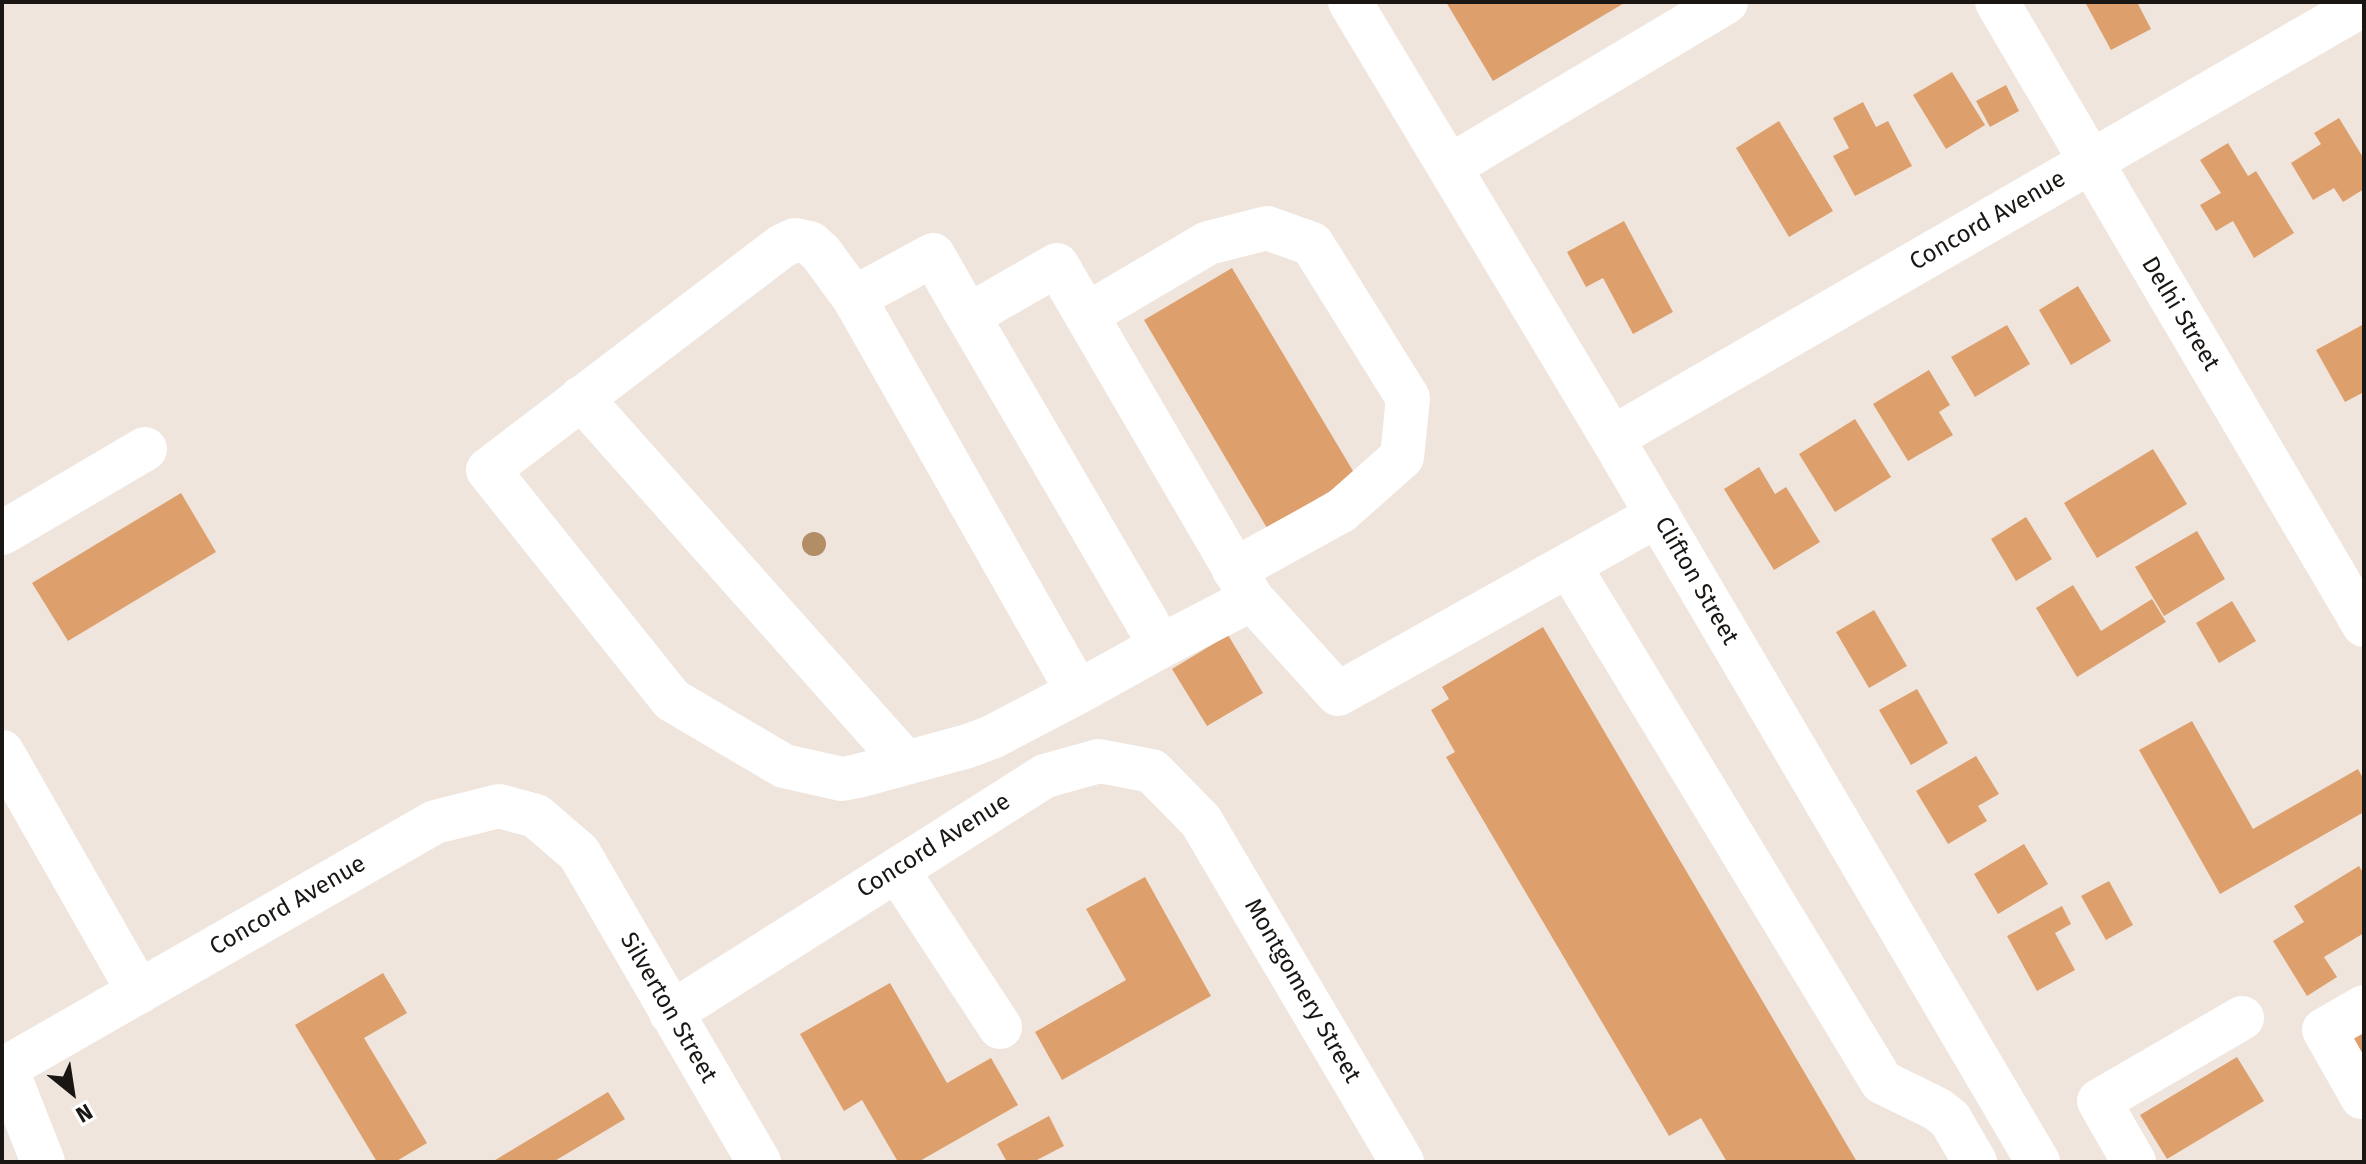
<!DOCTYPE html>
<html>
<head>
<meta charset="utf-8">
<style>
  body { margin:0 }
  #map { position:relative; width:2366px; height:1164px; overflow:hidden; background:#efe5dd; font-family:"Fira Sans",sans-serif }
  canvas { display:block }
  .frame { position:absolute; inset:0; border:4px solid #191613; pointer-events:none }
  .north { position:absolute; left:32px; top:1052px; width:80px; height:80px; -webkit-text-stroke:6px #fff; paint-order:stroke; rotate:150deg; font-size:22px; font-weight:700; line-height:32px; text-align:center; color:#191613 }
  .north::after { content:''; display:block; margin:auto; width:28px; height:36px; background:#191613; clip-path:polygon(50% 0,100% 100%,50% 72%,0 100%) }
</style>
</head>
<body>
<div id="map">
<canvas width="2366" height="1164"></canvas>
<div class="frame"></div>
<div class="north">N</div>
</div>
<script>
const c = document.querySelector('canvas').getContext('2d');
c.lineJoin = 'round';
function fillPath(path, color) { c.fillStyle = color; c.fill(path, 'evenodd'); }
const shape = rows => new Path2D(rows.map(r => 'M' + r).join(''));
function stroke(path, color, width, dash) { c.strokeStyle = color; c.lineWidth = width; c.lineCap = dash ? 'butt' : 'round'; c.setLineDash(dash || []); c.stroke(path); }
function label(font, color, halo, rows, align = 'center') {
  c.font = font + ' "Fira Sans",sans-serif'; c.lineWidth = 8; c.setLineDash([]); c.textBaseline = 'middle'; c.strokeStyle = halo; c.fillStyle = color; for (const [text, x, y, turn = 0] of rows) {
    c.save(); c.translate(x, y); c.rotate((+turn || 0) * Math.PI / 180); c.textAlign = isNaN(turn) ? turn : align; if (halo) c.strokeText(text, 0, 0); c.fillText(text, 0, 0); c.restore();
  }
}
fillPath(shape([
  [1446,2,1626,2,1493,81],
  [2085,2,2137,2,2151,29,2111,50],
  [1952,72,1985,125,1946,149,1913,95],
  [2006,85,2019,111,1990,127,1976,101],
  [1863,102,1876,127,1888,121,1912,166,1855,196,1833,156,1849,148,1833,118],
  [2339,118,2364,159,2364,189,2343,202,2334,188,2313,200,2291,163,2321,144,2314,133],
  [1779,121,1833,211,1789,237,1736,148],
  [2228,143,2248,176,2256,171,2294,233,2254,258,2233,221,2216,231,2200,205,2221,193,2200,160],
  [1624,221,1673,312,1633,334,1603,278,1586,287,1567,252],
  [1232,268,1356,476,1267,528,1144,320],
  [2078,286,2111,341,2071,365,2039,310],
  [2364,324,2364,392,2345,402,2316,350],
  [2007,325,2030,364,1975,397,1951,357],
  [1929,370,1950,405,1939,412,1953,435,1908,461,1873,404],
  [1855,419,1891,477,1835,512,1799,454],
  [2153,449,2187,504,2097,558,2064,503],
  [1759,467,1775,494,1786,487,1820,542,1774,570,1724,489],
  [181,493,216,552,68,641,32,583],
  [2026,517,2052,559,2016,581,1991,539],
  [2197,531,2225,579,2164,616,2135,567],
  [2073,585,2101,631,2152,599,2166,622,2077,677,2036,608],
  [2232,601,2256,641,2219,663,2196,623],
  [1874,610,1907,666,1869,688,1836,632],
  [1543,627,1857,1162,1727,1162,1701,1118,1669,1136,1446,757,1455,752,1431,710,1449,699,1442,687],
  [1228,635,1263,693,1207,726,1172,669],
  [1917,689,1948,743,1911,765,1879,710],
  [2192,721,2253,829,2358,769,2364,780,2364,812,2220,894,2139,750],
  [1976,756,1999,794,1978,806,1987,821,1948,844,1916,791],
  [2024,844,2048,884,1998,914,1974,874],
  [2359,866,2364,874,2364,933,2324,957,2337,977,2307,996,2273,941,2304,922,2294,906],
  [1145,877,1211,996,1062,1080,1035,1032,1126,980,1086,909],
  [2109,881,2133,925,2106,940,2081,896],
  [2062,906,2071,924,2055,933,2075,970,2037,991,2007,936],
  [383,973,407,1013,364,1038,427,1143,395,1162,377,1162,295,1025],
  [890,983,947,1083,991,1058,1018,1105,918,1162,898,1162,862,1100,844,1111,800,1034],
  [2364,1033,2364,1077,2345,1044],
  [2237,1057,2264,1101,2167,1159,2140,1115],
  [608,1092,625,1119,553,1162,492,1162],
  [1049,1116,1064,1146,1033,1162,1007,1162,997,1144]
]), '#dda06d');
stroke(shape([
  [1350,2,1612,438,2038,1162],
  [1997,2,2364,625],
  [1449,167,1726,2],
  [854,298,821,253,810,243,795,240,782,246,488,470,672,700,784,766,842,779,858,776,968,746,992,737,1078,692],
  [1086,315,1208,243,1267,228,1312,244,1408,398,1402,457,1341,511,1234,570],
  [968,316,933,255,854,298,1078,692,1161,646],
  [581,398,906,763],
  [1612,438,2364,4],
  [2,533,145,449],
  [1569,566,1882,1082,1937,1109,1950,1119,1975,1162],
  [1252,599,1161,646,968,316,1057,265,1252,599,1338,694,1658,515],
  [2,752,139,992],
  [897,870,1000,1027],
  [2364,1007,2324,1030,2362,1097,2364,1096],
  [671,1013,1045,776,1099,761,1152,771,1201,821,1402,1162],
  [6,1068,43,1162],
  [2,1070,435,822,499,806,536,816,579,853,759,1162],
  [2134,1162,2099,1101,2242,1018]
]), '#fff', 44);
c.fillStyle = '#b18e66';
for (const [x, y] of [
  [814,544]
]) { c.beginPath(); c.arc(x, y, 12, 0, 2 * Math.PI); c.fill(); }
label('24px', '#191613', '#fff', [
  ["Concord Avenue",1988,221,-30],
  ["Delhi Street",2180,314,59],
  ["Clifton Street",1696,581,60],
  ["Concord Avenue",934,846,-32],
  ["Concord Avenue",288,906,-30],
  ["Montgomery Street",1302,991,60],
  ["Silverton Street",668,1008,60]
]);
</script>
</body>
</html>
